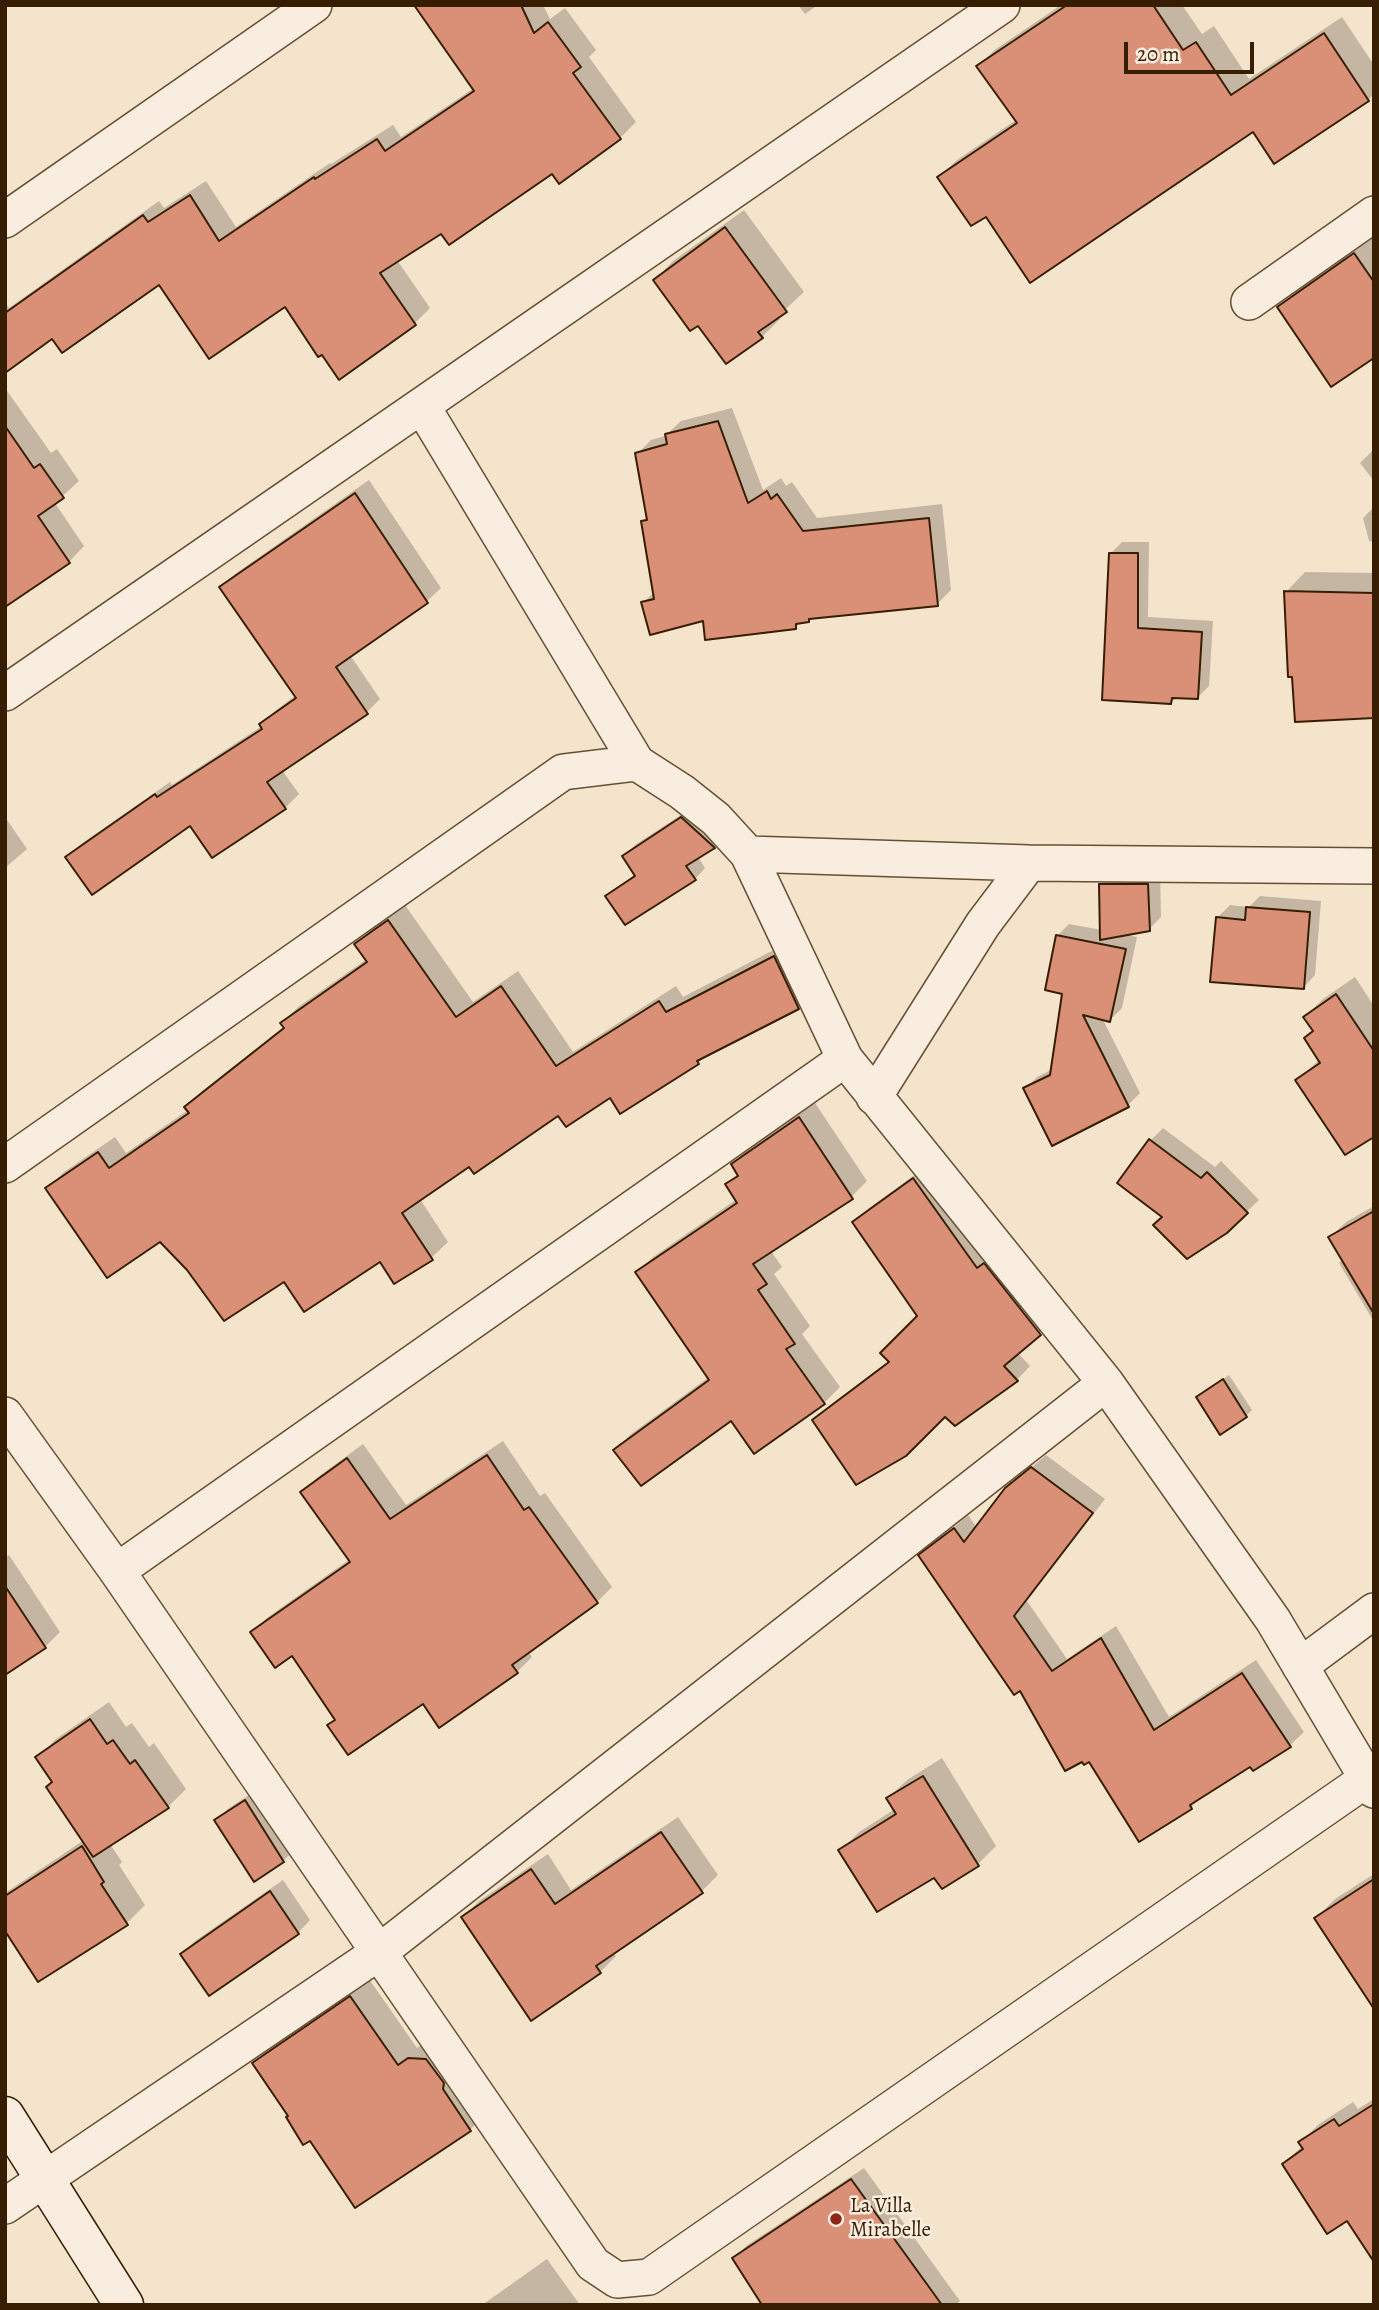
<!DOCTYPE html>
<html>
<head>
<meta charset="utf-8">
<style>
  body { margin:0 }
  #map { position:relative; width:1379px; height:2310px; overflow:hidden; background:#f5e4cc; font-family:Alegreya,serif }
  canvas { display:block }
  .frame { position:absolute; inset:0; border:7px solid #371e02; pointer-events:none }
  .scale { position:absolute; left:1124px; top:42px; width:130px; height:32px; box-sizing:border-box; border:4px solid #371e02; border-top:0; padding-left:9px; font-size:21px; line-height:24px; white-space:nowrap; color:#371e02; -webkit-text-stroke:5px #f8edde; paint-order:stroke }
</style>
</head>
<body>
<div id="map">
<canvas width="1379" height="2310"></canvas>
<div class="frame"></div>
<div class="scale">20 m</div>
</div>
<script>
const c = document.querySelector('canvas').getContext('2d');
c.lineJoin = 'round';
function fillPath(path, color) { c.fillStyle = color; c.fill(path, 'evenodd'); }
const shape = rows => new Path2D(rows.map(r => 'M' + r).join(''));
function stroke(path, color, width, dash) { c.strokeStyle = color; c.lineWidth = width; c.lineCap = dash ? 'butt' : 'round'; c.setLineDash(dash || []); c.stroke(path); }
function label(font, color, halo, rows, align = 'center') {
  c.font = font + ' Alegreya,serif'; c.lineWidth = 5; c.setLineDash([]); c.textBaseline = 'middle'; c.strokeStyle = halo; c.fillStyle = color; for (const [text, x, y, turn = 0] of rows) {
    c.save(); c.translate(x, y); c.rotate((+turn || 0) * Math.PI / 180); c.textAlign = isNaN(turn) ? turn : align; if (halo) c.strokeText(text, 0, 0); c.fillText(text, 0, 0); c.restore();
  }
}
fillPath(shape([
  [417,5,543,5,550,19,565,8,596,50,589,57,636,122,620,138,442,232,397,260,430,308,415,323,159,283,53,336,5,371,5,302,9,308,159,201,164,208,206,181,236,227,330,163,331,164,393,125,401,137,474,88],
  [798,5,818,5,805,14],
  [1061,5,1182,5,1202,34,1214,26,1249,79,1342,17,1374,65,1374,94,1368,100,1253,130,986,214,939,177,957,160,1016,120,978,66,996,49],
  [744,210,804,292,778,316,780,319,762,337,698,323,655,280,673,261],
  [1374,235,1374,356,1279,307,1299,288],
  [5,388,51,453,57,449,79,481,55,503,84,546,69,562,5,584],
  [732,408,763,490,781,478,786,486,792,482,817,518,942,504,951,590,937,604,813,617,809,621,801,622,795,628,704,619,643,603,654,592,643,521,648,516,637,454,651,440,665,436,681,421],
  [1374,449,1374,481,1360,463],
  [369,480,441,588,427,601,350,655,380,699,367,712,282,770,299,794,285,808,190,824,68,858,81,844,170,782,172,785,262,726,275,711,296,695,221,588,235,574],
  [1374,507,1374,542,1369,541,1363,518],
  [1122,542,1149,542,1148,617,1213,621,1209,686,1197,698,1177,696,1171,703,1104,699,1111,553],
  [1305,572,1374,573,1374,716,1286,592],
  [693,807,724,836,714,846,698,857,705,868,695,879,608,896,635,874,624,856,635,845],
  [5,817,27,849,5,868],
  [1113,872,1160,872,1161,917,1149,929,1122,934,1137,937,1122,1008,1110,1020,1102,1018,1140,1093,1128,1105,1053,1143,1025,1089,1037,1077,1053,1069,1064,992,1057,936,1069,924,1102,930,1101,884],
  [1260,896,1321,901,1315,975,1303,988,1217,918,1230,905,1249,907],
  [405,905,473,1002,518,971,573,1052,676,986,683,997,791,941,814,991,798,1007,706,1054,698,1063,621,1112,610,1096,559,1114,469,1165,420,1199,448,1242,431,1258,380,1260,284,1280,188,1269,160,1240,47,1189,64,1172,115,1137,126,1153,188,1110,186,1107,202,1091,285,1026,282,1023,298,1007,367,959,356,944,373,928],
  [1355,977,1374,1006,1374,1135,1297,1080,1320,1059,1314,1030,1305,1017,1323,999],
  [815,1103,867,1181,851,1197,771,1251,782,1267,774,1274,810,1326,802,1334,840,1387,824,1403,732,1419,615,1450,631,1434,709,1377,637,1273,653,1257,737,1199,727,1184,739,1173,733,1164,749,1148],
  [1163,1128,1215,1167,1221,1161,1259,1200,1226,1231,1164,1216,1150,1141],
  [927,1166,1054,1320,1017,1352,1030,1366,1017,1380,945,1414,815,1420,829,1406,890,1360,919,1316,855,1222,869,1208],
  [1374,1206,1374,1322,1339,1263,1343,1259,1330,1238,1346,1222],
  [1229,1375,1252,1410,1246,1416,1198,1397],
  [503,1441,540,1496,545,1493,612,1587,597,1602,528,1651,532,1657,517,1672,423,1701,330,1725,336,1719,292,1654,252,1632,268,1617,350,1559,303,1492,318,1477,363,1444,406,1505],
  [1046,1455,1105,1499,1027,1601,1067,1659,1116,1626,1169,1717,1256,1660,1304,1732,1290,1745,1254,1769,1251,1764,1205,1794,1191,1807,1140,1840,1090,1760,1020,1689,921,1556,968,1515,977,1528,1006,1489],
  [9,1555,60,1632,45,1647,5,1673,5,1558],
  [109,1702,126,1727,132,1723,149,1747,154,1743,186,1789,168,1807,110,1844,122,1862,119,1865,145,1905,127,1923,5,1928,5,1893,84,1840,54,1781,38,1757,56,1739],
  [942,1758,996,1846,977,1865,841,1850,859,1832,895,1809,888,1798,907,1780],
  [258,1789,296,1848,283,1861,254,1880,216,1820,229,1808],
  [678,1817,718,1875,702,1891,613,1952,616,1956,600,1972,531,2019,463,1917,479,1901,548,1854,571,1890],
  [1374,1874,1374,1970,1316,1918,1335,1899],
  [283,1880,310,1920,298,1933,182,1954,195,1941],
  [369,1979,417,2048,428,2040,488,2111,470,2130,310,2138,290,2115,254,2063,273,2045],
  [1374,2099,1374,2219,1347,2218,1284,2164,1303,2145,1301,2142,1319,2124,1353,2102,1358,2109],
  [864,2168,960,2301,955,2305,765,2305,734,2259,746,2246],
  [547,2259,580,2305,482,2305]
]), '#0003');
const building = shape([
  [414,5,521,5,534,33,548,22,581,67,573,73,621,139,559,184,552,174,449,245,441,234,380,273,416,325,339,380,322,355,318,357,285,307,209,359,159,285,62,353,52,339,5,373,5,313,143,215,148,222,190,195,219,241,314,177,315,179,377,139,385,151,474,91,414,5],
  [1067,5,1153,5,1183,50,1196,42,1231,95,1324,33,1369,101,1274,164,1253,132,1030,283,986,217,971,226,937,177,1017,123,976,66,1067,5],
  [725,227,787,312,758,332,763,338,726,364,698,326,690,331,653,280,725,227],
  [1354,253,1374,282,1374,358,1331,387,1277,307,1354,253],
  [718,421,748,503,767,491,771,499,777,494,803,531,929,518,938,606,809,619,809,622,796,624,796,629,705,640,703,621,650,635,641,602,654,599,641,521,647,520,635,453,667,444,665,434,718,421],
  [5,426,34,468,40,464,64,498,38,516,70,563,5,607,5,426],
  [355,493,428,603,336,667,368,714,267,782,286,809,212,858,190,826,92,895,65,857,155,794,157,797,262,729,259,724,296,698,219,587,355,493],
  [1109,553,1138,553,1138,628,1202,632,1198,699,1172,698,1171,704,1102,700,1109,553],
  [1284,591,1374,593,1374,718,1295,722,1292,677,1288,677,1284,591],
  [681,817,715,848,686,866,696,880,625,925,605,896,635,876,622,856,681,817],
  [1099,884,1148,884,1150,931,1100,940,1099,884],
  [1246,907,1310,912,1304,989,1210,982,1216,917,1245,920,1246,907],
  [388,920,456,1017,501,986,556,1066,659,1001,666,1012,774,956,799,1009,697,1061,699,1064,620,1114,610,1098,566,1127,558,1116,474,1174,469,1167,402,1213,433,1260,394,1284,380,1262,304,1312,284,1282,224,1321,187,1270,160,1242,107,1278,45,1188,98,1152,109,1168,189,1113,184,1107,284,1028,280,1023,367,962,354,944,388,920],
  [1056,935,1126,949,1110,1022,1083,1015,1129,1107,1052,1146,1023,1088,1050,1075,1062,994,1045,990,1056,935],
  [1336,994,1374,1051,1374,1137,1345,1155,1295,1080,1320,1063,1304,1038,1313,1031,1303,1017,1336,994],
  [799,1117,853,1199,753,1264,767,1284,758,1290,795,1344,786,1349,825,1404,754,1454,731,1421,641,1486,613,1450,709,1380,635,1272,737,1203,725,1184,738,1176,731,1164,799,1117],
  [1149,1139,1201,1178,1207,1172,1248,1213,1227,1233,1187,1259,1153,1225,1162,1217,1117,1183,1149,1139],
  [913,1178,977,1268,984,1263,1041,1335,1004,1366,1018,1381,955,1426,945,1417,906,1456,856,1485,812,1420,889,1362,880,1353,917,1316,852,1222,913,1178],
  [1374,1211,1374,1314,1328,1237,1374,1211],
  [1223,1379,1247,1417,1220,1435,1196,1397,1223,1379],
  [487,1455,524,1510,529,1507,598,1603,512,1665,518,1673,439,1728,423,1704,348,1755,327,1725,335,1720,292,1656,275,1668,250,1632,350,1562,300,1492,347,1458,390,1519,487,1455],
  [1031,1467,1093,1513,1014,1616,1052,1671,1101,1638,1154,1730,1242,1673,1291,1747,1253,1771,1250,1767,1190,1805,1192,1809,1139,1842,1089,1762,1084,1765,1082,1762,1065,1771,1020,1691,1014,1695,918,1555,954,1528,964,1542,1005,1488,1031,1467],
  [5,1586,46,1648,5,1675,5,1586],
  [90,1719,107,1744,113,1740,130,1764,135,1760,169,1808,93,1857,46,1787,52,1782,35,1757,90,1719],
  [923,1776,979,1866,942,1889,934,1878,877,1912,838,1850,896,1814,886,1798,923,1776],
  [245,1800,284,1862,254,1882,214,1820,245,1800],
  [661,1832,703,1893,596,1966,601,1973,531,2021,461,1917,531,1869,555,1904,661,1832],
  [82,1846,104,1882,101,1884,128,1925,38,1982,5,1931,5,1896,82,1846],
  [1374,1879,1374,2009,1314,1918,1374,1879],
  [270,1891,299,1934,209,1996,180,1954,270,1891],
  [350,1996,398,2065,408,2058,426,2059,444,2083,443,2089,471,2131,355,2208,310,2141,303,2145,286,2117,288,2116,252,2063,350,1996],
  [1374,2104,1374,2262,1347,2221,1327,2234,1282,2164,1303,2149,1298,2142,1334,2119,1339,2126,1374,2104],
  [851,2179,942,2305,762,2305,732,2258,851,2179]
]);
fillPath(building, '#da8f77');
stroke(building, '#371e02', 2);
const street = shape([
  [5,220,314,5],
  [1249,302,1374,214],
  [422,406,637,763],
  [5,693,1002,5],
  [748,854,845,1059,1106,1383,1273,1620,1374,1790],
  [874,1097,983,924,1029,863],
  [5,1165,563,772,637,763,682,792,716,819,748,854,1029,863,1374,866],
  [5,1415,117,1571,593,2264,617,2280,649,2277,1367,1779],
  [117,1571,845,1059],
  [1300,1666,1374,1611],
  [5,2206,378,1953,1106,1383]
]);
const secondary = shape([
  [5,2116,124,2305]
]);
stroke(street, '#665034', 38);
stroke(secondary, '#371e02', 41);
stroke(street, '#f8edde', 35);
stroke(secondary, '#f8edde', 38);
for (const [x, y, r, color] of [
  [836,2219,7,"#8f2418"]
]) { const dot = new Path2D(); dot.arc(x, y, r, 0, 2 * Math.PI); c.fillStyle = color; c.fill(dot); stroke(dot, '#f8edde', 2.5); }
label('21px', '#371e02', '#f8edde', [
  ["La Villa",850,2207],
  ["Mirabelle",850,2231]
], 'left');
</script>
</body>
</html>
